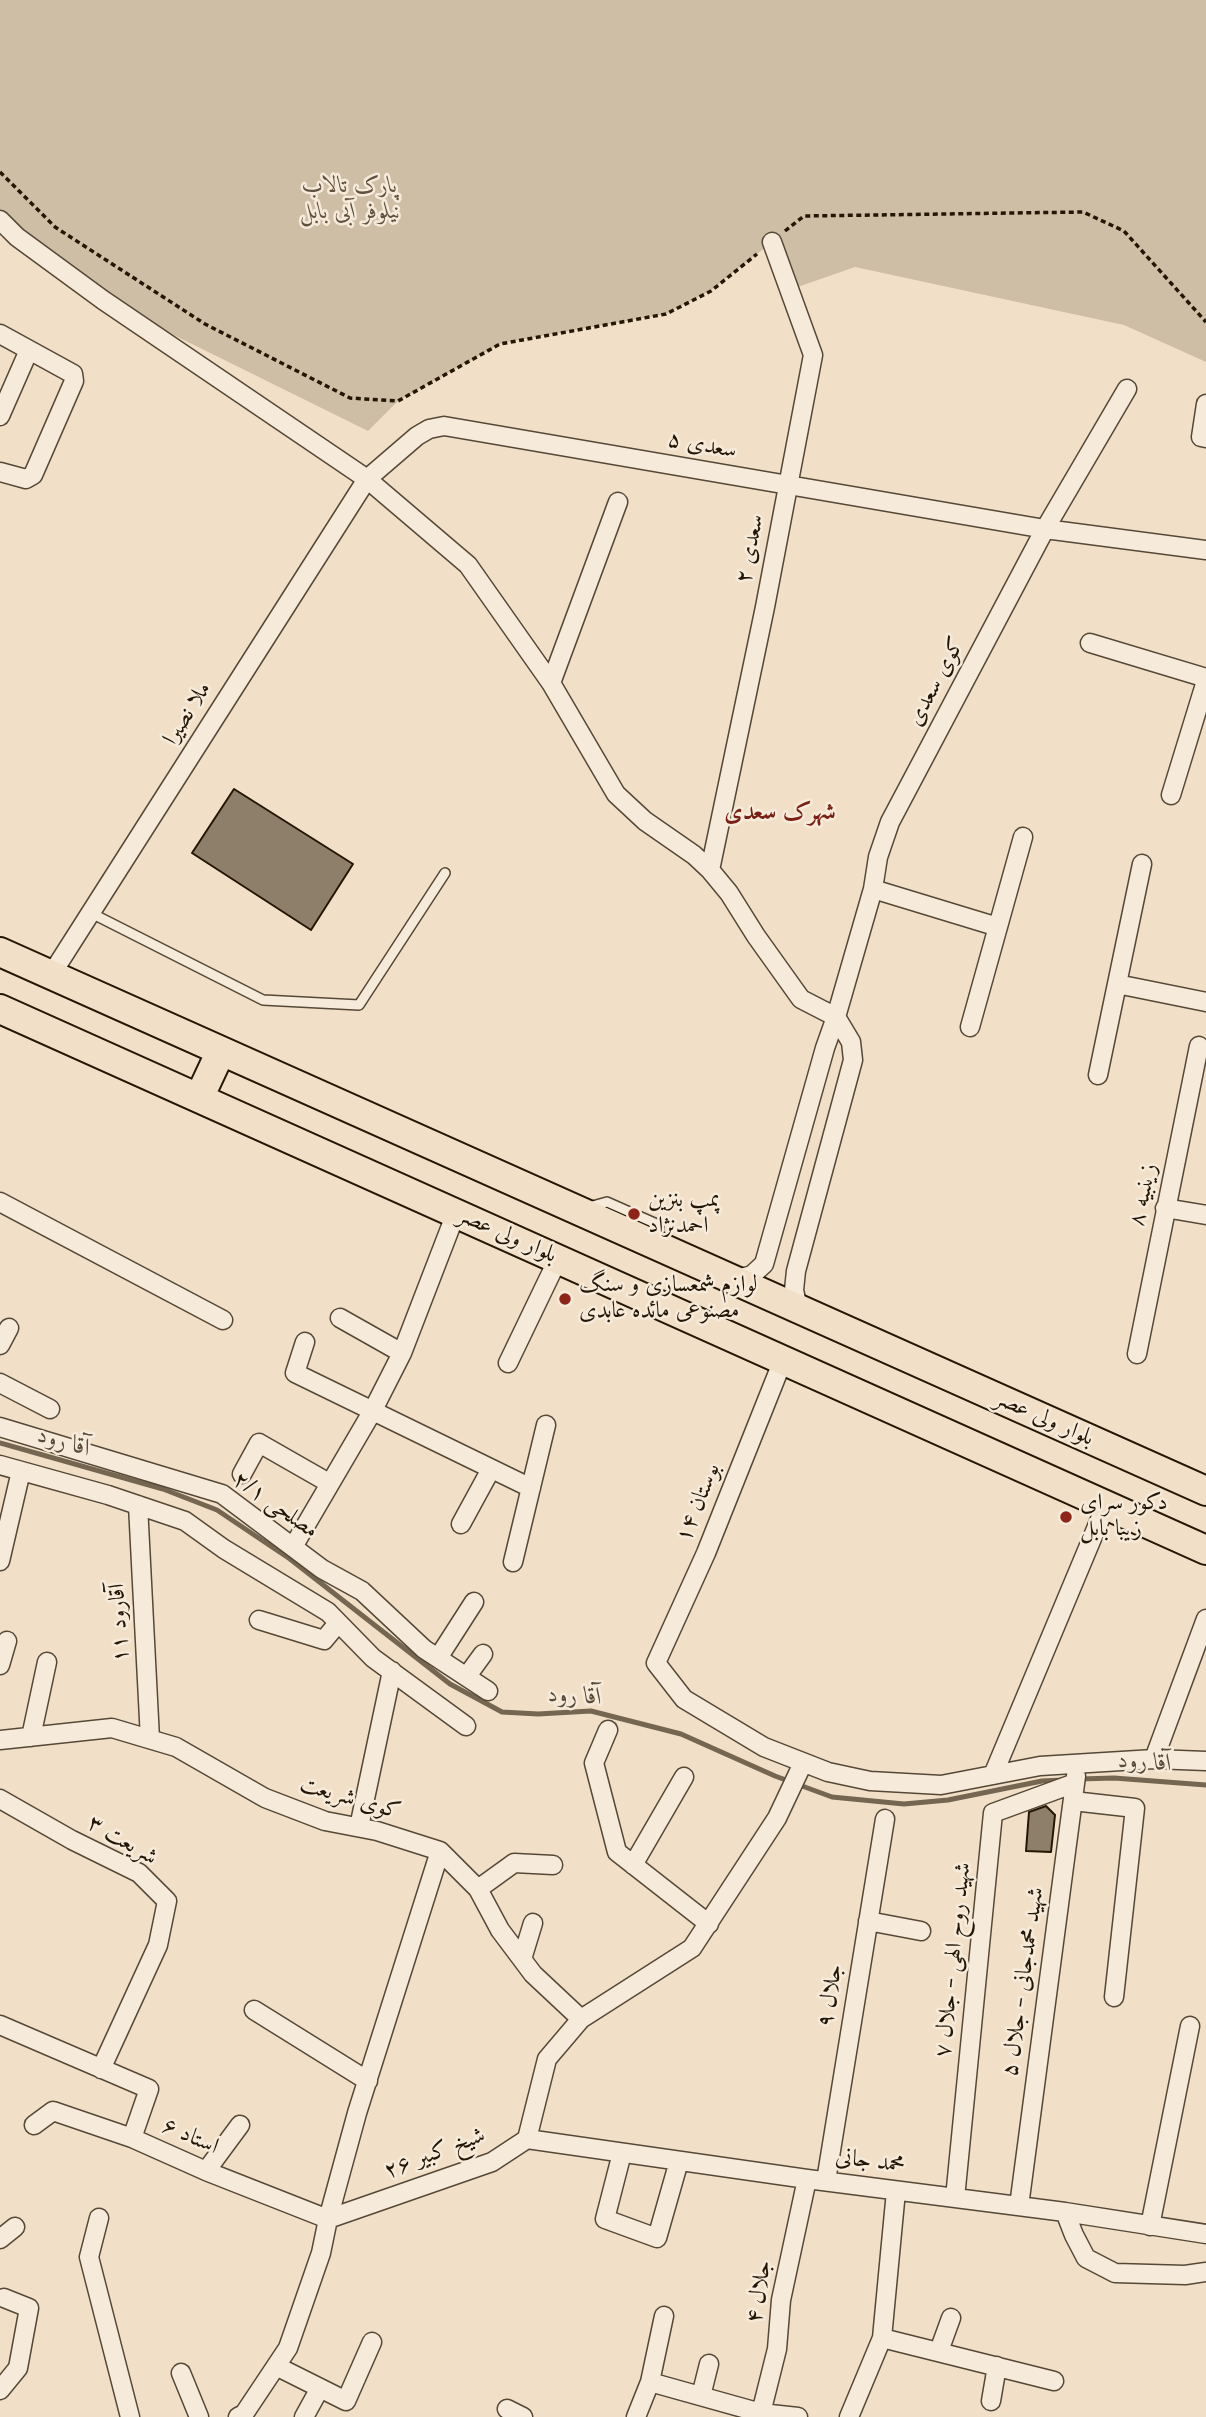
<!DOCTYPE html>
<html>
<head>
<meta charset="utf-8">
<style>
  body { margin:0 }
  canvas { display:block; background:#f1e0c7 }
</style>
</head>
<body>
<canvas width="1206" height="2417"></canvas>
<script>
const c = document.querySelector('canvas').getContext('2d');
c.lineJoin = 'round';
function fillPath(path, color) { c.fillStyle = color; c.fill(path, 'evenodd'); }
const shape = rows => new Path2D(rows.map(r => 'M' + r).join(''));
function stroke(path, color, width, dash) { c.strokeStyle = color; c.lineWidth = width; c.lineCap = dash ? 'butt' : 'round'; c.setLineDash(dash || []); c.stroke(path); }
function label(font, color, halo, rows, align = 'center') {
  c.font = font + ' Cardo,Amiri,serif'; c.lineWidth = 5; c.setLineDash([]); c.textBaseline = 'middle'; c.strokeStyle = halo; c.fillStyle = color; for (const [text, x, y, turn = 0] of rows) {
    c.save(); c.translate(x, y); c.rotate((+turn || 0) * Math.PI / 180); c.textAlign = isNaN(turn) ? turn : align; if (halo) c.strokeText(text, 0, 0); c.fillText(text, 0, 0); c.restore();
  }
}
fillPath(shape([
  [0,0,1206,0,1206,362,1124,325,855,267,789,290,771,243,710,291,666,314,502,343,398,401,368,431,103,300,0,220]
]), '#cebea6');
stroke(shape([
  [0,1443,163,1489,217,1510,290,1559,450,1684,502,1712,538,1714,591,1711,681,1734,775,1776,832,1797,904,1804,948,1800,1042,1781,1063,1780],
  [1080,1779,1114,1778,1206,1785]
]), '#756652', 5);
const building = shape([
  [234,789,353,864,311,930,192,853,234,789],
  [1046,1806,1055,1815,1051,1852,1026,1851,1029,1812,1046,1806]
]);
fillPath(building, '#8e7f6a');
stroke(building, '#231605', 2);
const service = shape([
  [91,913,263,1000,359,1005,445,873],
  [589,1207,607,1202,659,1225,657,1240]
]);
const minor = shape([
  [0,220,17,237,103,300,367,479,468,565,551,683,616,794,645,821,694,855,710,870,729,893,756,936,801,999,836,1017,873,889,878,857,890,822,1045,529,1127,389],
  [0,334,73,374,74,381,33,475,26,479,0,472],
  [1206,404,1201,437,1206,438],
  [0,416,29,350],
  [1090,643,1206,678],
  [551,683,618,502],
  [1171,795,1206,681],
  [710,870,765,607,813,355,772,242],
  [873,889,998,927],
  [51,975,367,479,417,436,429,429,444,426,1045,529,1206,550],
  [1117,984,1206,1002],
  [970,1027,1023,837],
  [1098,1075,1142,864],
  [0,1202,223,1320],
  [1165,1208,1206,1215],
  [734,1280,752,1275,764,1264,825,1048,836,1017,851,1042,853,1060,796,1271,794,1290,798,1309],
  [340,1318,402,1353],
  [305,1342,295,1373,531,1488],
  [0,1345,9,1328],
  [1137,1354,1199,1046],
  [783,1360,706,1553,656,1663,684,1699,764,1747,828,1772,870,1781,941,1785,1040,1766,1154,1759,1206,1761],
  [508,1363,558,1259],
  [0,1383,50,1409],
  [0,1427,222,1494,322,1569,362,1591,424,1649,488,1691],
  [0,1465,108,1495,185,1521,224,1549,328,1612,373,1658,466,1726],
  [242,1474,259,1443,329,1483],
  [138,1505,150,1739],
  [461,1524,491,1469],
  [293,1547,372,1412,402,1353,456,1213],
  [0,1561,21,1471],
  [513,1562,546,1425],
  [259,1620,324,1640,338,1623],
  [438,1658,474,1602],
  [0,1665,7,1641],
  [467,1676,483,1654],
  [608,1730,594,1763,617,1852,709,1924],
  [31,1737,47,1662],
  [0,1740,112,1728,176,1747,265,1798,325,1821,377,1831,440,1851,478,1889,500,1930,533,1974,581,2019],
  [1154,1759,1206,1619],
  [993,1775,1106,1505],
  [0,1799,72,1840,139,1873,167,1901,158,1945,101,2069],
  [1073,1801,1135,1808,1114,1997],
  [359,1827,392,1671],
  [633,1865,684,1777],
  [478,1889,514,1863,553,1865],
  [868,1921,921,1931],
  [522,1959,533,1923],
  [254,2010,368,2081],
  [0,2025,149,2089,132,2138],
  [34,2125,53,2111,132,2138,206,2171,328,2219,357,2113,440,1851],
  [527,2139,807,2179,1065,2212,1206,2234],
  [622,2153,605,2219,657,2238,679,2161],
  [206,2171,240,2125],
  [826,2181,885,1819],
  [955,2198,993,1813,1075,1783],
  [1019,2206,1076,1776],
  [1065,2212,1074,2235,1086,2258,1115,2273,1185,2275,1206,2272],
  [99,2218,89,2257,130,2417],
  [1150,2226,1190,2026],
  [0,2239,15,2227],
  [882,2338,1054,2381],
  [939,2351,951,2318],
  [276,2366,346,2401,372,2342],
  [181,2373,199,2417],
  [650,2382,761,2413,798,2417],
  [0,2390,18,2368,29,2308,4,2298],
  [701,2396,709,2364],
  [991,2401,997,2366],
  [507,2409,523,2417],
  [761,2413,777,2349,781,2300,807,2179],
  [238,2417,244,2414,288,2348,321,2253,328,2219,492,2162,527,2139,547,2059,581,2019,692,1948,777,1818,803,1763],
  [304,2417,320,2388],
  [636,2417,650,2382,664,2316],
  [849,2417,882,2338,896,2191]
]);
const primary = shape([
  [0,952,1206,1491],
  [0,1009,1206,1550],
  [199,1098,221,1051]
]);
stroke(service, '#564836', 12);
stroke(minor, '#564836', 21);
stroke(primary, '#231605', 32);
stroke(shape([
  [0,172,55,227,205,324,350,398,398,401,500,344,666,314,711,291,757,254],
  [785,231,804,216,1083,212,1124,231,1206,322]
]), '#231605', 3.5, [5, 3.5]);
stroke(service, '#f6ebdb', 9);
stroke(minor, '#f6ebdb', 18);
stroke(primary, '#f1e0c7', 28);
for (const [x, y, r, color] of [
  [634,1214,7,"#8f2418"],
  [565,1299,7,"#8f2418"],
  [1066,1517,7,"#8f2418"]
]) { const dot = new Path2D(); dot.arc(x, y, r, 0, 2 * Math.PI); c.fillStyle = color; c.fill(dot); stroke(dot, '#f6ebdb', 2.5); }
label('italic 23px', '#5f513d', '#f6ebdb', [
  ["پارک تالاب",350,187],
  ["نیلوفر آبی بابل",350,213]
]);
label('23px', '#231605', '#f6ebdb', [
  ["سعدی ۵",702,446,10],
  ["سعدی ۲",751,549,-79],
  ["کوی سعدی",937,682,-62],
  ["ملا نصیرا",188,714,-58],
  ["زینبیه ۸",1144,1195,-78],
  ["بلوار ولی عصر",507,1236,24],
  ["بلوار ولی عصر",1044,1419,24],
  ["بوستان ۱۴",699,1503,-68],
  ["مصلحی ۲/۱",275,1506,35],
  ["آقارود ۱۱",120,1623,-93],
  ["کوی شریعت",350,1799,16],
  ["شریعت ۳",122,1841,30],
  ["شهید روح الهی - جلال ۷",954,1960,-84],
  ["شهید محمدجانی - جلال ۵",1024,1982,-82],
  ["جلال ۹",831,1996,-81],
  ["استاد ۶",190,2137,24],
  ["شیخ کبیر ۲۶",435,2154,-21],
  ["محمد جانی",870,2162,7],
  ["جلال ۴",760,2292,-81]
]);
label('23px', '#231605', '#f6ebdb', [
  ["پمپ بنزین",648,1201],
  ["احمدنژاد",648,1227],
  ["لوازم شمعسازی و سنگ",579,1286],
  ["مصنوعی مائده عابدی",579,1312],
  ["دکور سرای",1080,1504],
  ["زیبا بابل",1080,1530]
], 'left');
label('bold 24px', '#7a1f14', '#f6ebdb', [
  ["شهرک سعدی",780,813]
]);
label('italic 24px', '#594b38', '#f6ebdb', [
  ["آقا رود",64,1443,16],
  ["آقا رود",575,1697,3],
  ["آقا رود",1145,1763,4]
]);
</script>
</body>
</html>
